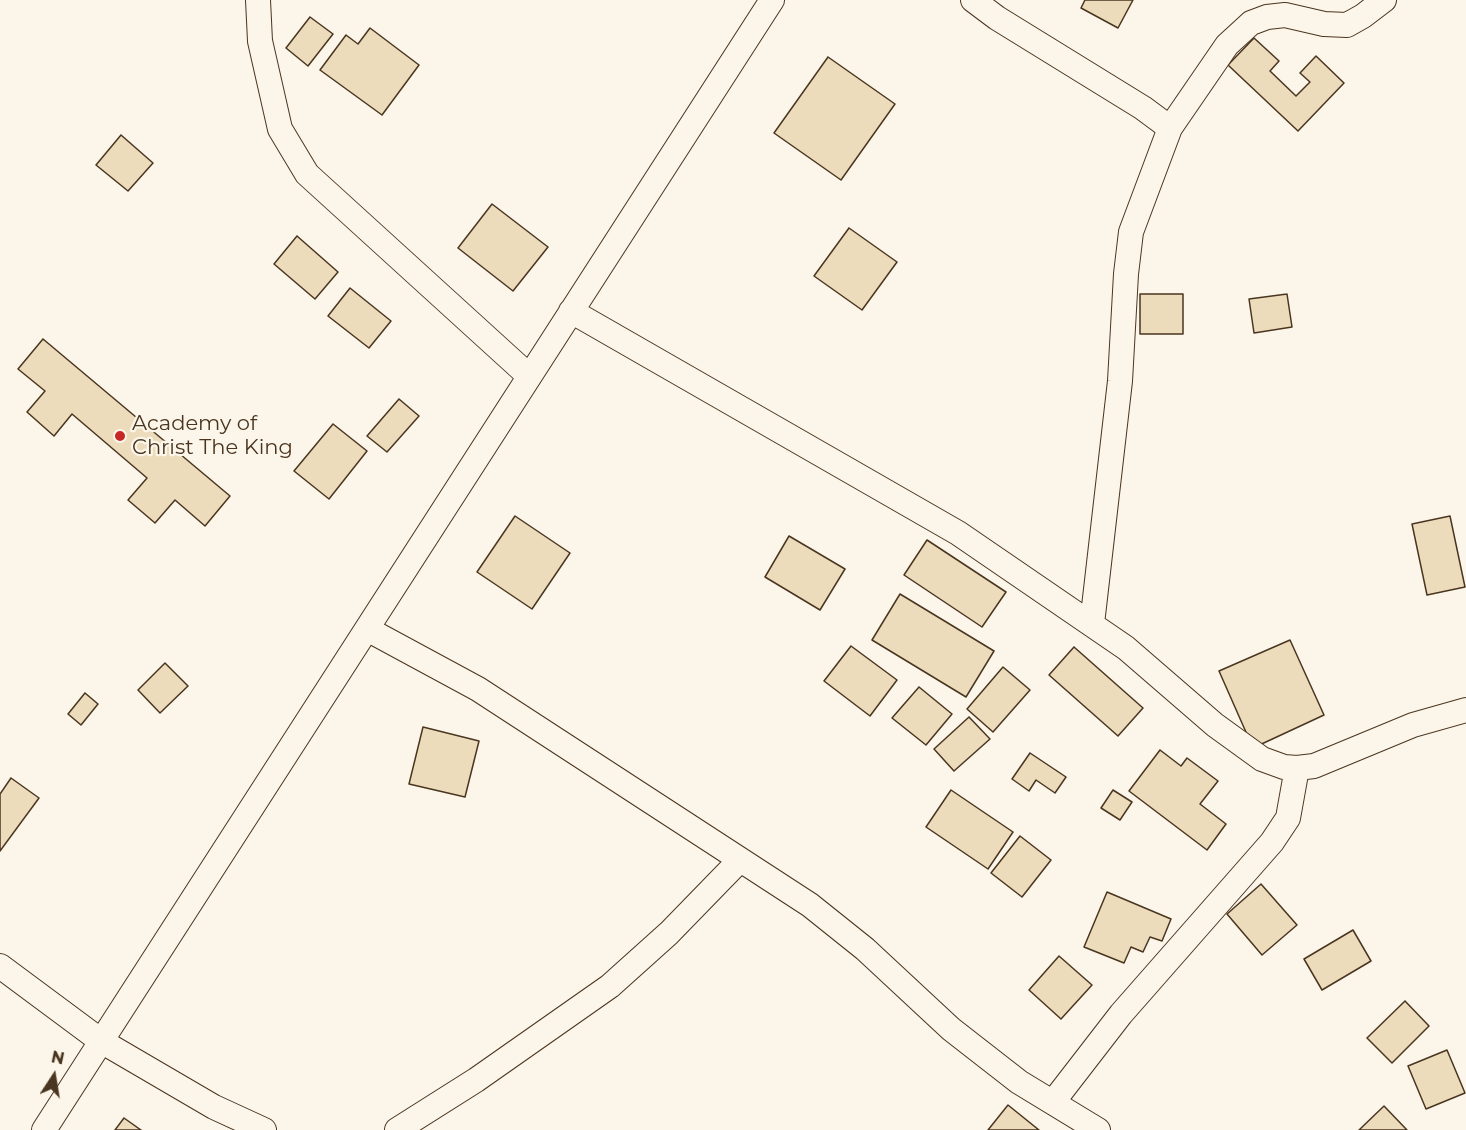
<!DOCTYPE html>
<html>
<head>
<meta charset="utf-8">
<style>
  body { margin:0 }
  #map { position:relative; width:1466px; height:1130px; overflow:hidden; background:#fbf6e9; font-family:Montserrat,sans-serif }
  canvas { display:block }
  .north { position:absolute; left:24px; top:1046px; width:60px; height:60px; -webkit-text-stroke:4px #fbf6e9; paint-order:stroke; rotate:12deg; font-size:16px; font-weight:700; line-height:24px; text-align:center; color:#4a3520 }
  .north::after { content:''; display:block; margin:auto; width:21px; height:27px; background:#4a3520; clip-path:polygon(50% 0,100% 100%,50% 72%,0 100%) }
</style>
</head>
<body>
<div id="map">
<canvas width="1466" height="1130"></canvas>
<div class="north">N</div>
</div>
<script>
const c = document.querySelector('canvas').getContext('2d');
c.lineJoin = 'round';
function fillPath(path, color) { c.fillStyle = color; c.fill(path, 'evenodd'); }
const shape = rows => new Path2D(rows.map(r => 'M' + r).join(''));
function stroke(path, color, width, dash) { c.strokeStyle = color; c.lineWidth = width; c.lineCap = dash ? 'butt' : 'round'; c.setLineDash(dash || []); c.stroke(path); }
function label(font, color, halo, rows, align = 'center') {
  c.font = font + ' Montserrat,sans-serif'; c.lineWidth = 4.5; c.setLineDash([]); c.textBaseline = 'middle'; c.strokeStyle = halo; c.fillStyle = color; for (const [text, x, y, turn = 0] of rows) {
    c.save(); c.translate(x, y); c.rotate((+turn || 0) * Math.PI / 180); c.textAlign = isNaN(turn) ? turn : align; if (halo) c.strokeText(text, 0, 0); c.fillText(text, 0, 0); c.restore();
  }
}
const building = shape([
  [1085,0,1133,0,1118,28,1081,8,1085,0],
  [310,17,333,34,308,66,286,48,310,17],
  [370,28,419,65,382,115,320,70,346,35,358,44,370,28],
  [1254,38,1279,61,1270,71,1296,96,1310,82,1300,73,1316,56,1344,83,1298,131,1228,65,1254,38],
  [828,57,895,104,841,180,774,133,828,57],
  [121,135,153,163,128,191,96,165,121,135],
  [492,204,548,247,513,291,458,248,492,204],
  [849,228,897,262,862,310,814,276,849,228],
  [297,236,338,272,315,299,274,264,297,236],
  [350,288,391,321,369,348,328,316,350,288],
  [1140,294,1183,294,1183,334,1140,334,1140,294],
  [1287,294,1292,327,1254,333,1249,299,1287,294],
  [43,339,230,496,205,526,175,500,155,523,128,500,147,478,72,414,54,436,27,412,45,391,18,369,43,339],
  [399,399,419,416,387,452,367,436,399,399],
  [333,424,367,451,329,499,294,471,333,424],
  [515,516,570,553,532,609,477,572,515,516],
  [1450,516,1465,587,1427,595,1412,524,1450,516],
  [789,536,845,569,820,610,765,577,789,536],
  [927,540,1006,592,982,627,904,575,927,540],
  [900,594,994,651,966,697,872,640,900,594],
  [1290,640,1324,715,1253,748,1219,671,1290,640],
  [851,646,897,680,870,716,824,681,851,646],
  [1074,647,1143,708,1118,736,1049,675,1074,647],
  [165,663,188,686,160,713,138,690,165,663],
  [1003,667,1030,690,993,732,967,709,1003,667],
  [919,687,952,714,926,745,892,718,919,687],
  [85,693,98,704,81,725,68,714,85,693],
  [969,717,990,739,954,771,934,749,969,717],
  [423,727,479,741,465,797,409,784,423,727],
  [1160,750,1181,766,1187,758,1218,781,1200,804,1226,824,1207,850,1129,791,1160,750],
  [1030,753,1066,777,1055,793,1036,780,1029,791,1012,779,1030,753],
  [11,778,39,798,0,851,0,794,11,778],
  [951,790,1013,832,988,869,926,827,951,790],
  [1113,790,1132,802,1120,820,1101,808,1113,790],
  [1020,836,1051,860,1022,897,991,873,1020,836],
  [1261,884,1297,925,1262,955,1227,914,1261,884],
  [1107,892,1171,919,1162,941,1150,937,1143,952,1131,947,1124,963,1084,947,1107,892],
  [1353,930,1371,961,1322,990,1304,959,1353,930],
  [1059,956,1092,985,1061,1019,1029,990,1059,956],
  [1405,1001,1429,1026,1392,1063,1367,1038,1405,1001],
  [1447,1050,1465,1093,1426,1109,1408,1066,1447,1050],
  [1008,1105,1039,1130,988,1130,1008,1105],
  [1384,1106,1407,1130,1359,1130,1384,1106],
  [124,1118,141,1130,115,1130,124,1118]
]);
fillPath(building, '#ecdcbc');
stroke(building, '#4a3520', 1.5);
const minor = shape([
  [258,0,260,41,280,129,307,174,529,376],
  [973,0,997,18,1143,108,1170,128],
  [571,311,958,533,1126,648,1215,725,1262,759,1284,767,1297,768,1314,766,1413,725,1466,710],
  [1092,624,1120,381,1126,274,1131,232,1170,128,1227,45,1251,23,1267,17,1285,15,1324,24,1347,25,1363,16,1384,0],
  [367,629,478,689,810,905,865,949,951,1029,1019,1082,1098,1130],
  [0,966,101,1041,214,1107,264,1130],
  [1053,1102,1121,1014,1272,842,1288,818,1297,768],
  [44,1130,772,0],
  [397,1130,476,1080,610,986,669,933,740,860]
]);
stroke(minor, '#4a3520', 26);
stroke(minor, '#fbf6e9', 24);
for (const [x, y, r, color] of [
  [120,436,6,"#c62828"]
]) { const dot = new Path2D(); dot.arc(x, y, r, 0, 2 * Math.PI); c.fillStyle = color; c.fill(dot); stroke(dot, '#fbf6e9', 2); }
label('21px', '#4a3520', '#fbf6e9', [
  ["Academy of",132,424],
  ["Christ The King",132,448]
], 'left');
</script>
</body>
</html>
